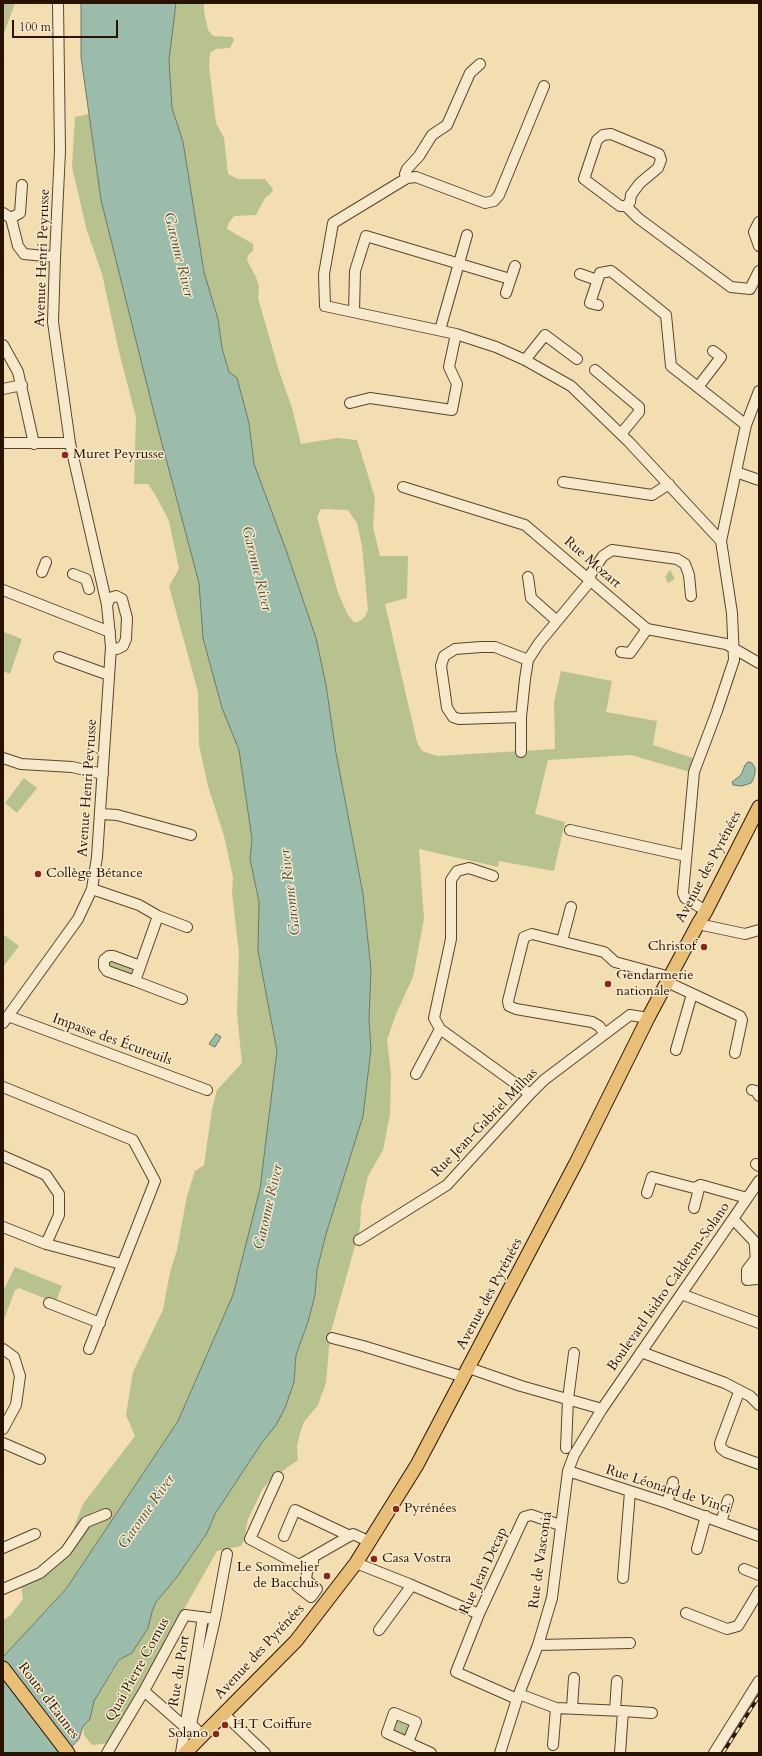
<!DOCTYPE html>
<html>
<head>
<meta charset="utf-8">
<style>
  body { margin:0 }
  #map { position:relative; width:762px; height:1756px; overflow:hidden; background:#f2deb1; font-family:Cardo,serif }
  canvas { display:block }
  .frame { position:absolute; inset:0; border:4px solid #281200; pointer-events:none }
  .scale { position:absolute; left:12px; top:20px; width:106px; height:18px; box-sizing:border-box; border:2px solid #281200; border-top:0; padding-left:5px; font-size:12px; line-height:14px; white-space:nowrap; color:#281200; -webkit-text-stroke:3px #f7eacc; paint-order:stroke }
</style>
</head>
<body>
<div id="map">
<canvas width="762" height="1756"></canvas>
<div class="frame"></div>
<div class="scale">100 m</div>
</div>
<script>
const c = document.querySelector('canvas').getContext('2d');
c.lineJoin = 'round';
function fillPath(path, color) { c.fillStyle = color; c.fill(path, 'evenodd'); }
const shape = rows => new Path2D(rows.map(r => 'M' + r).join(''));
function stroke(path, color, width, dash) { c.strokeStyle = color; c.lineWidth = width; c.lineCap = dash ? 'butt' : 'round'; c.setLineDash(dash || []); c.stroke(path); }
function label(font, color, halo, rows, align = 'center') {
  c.font = font + ' Cardo,serif'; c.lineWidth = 3; c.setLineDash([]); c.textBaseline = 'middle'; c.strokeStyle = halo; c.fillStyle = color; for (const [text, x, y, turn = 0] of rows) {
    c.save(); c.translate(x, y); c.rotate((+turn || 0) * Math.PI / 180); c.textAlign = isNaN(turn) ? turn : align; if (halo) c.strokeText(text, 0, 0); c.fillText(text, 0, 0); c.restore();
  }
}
fillPath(shape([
  [3,3,15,3,3,36],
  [176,3,204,3,204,11,208,30,213,36,232,37,234,40,230,48,216,49,210,53,209,66,216,123,224,138,228,174,238,179,265,179,273,189,272,192,265,198,256,215,234,216,228,224,227,229,253,244,253,251,248,255,247,260,256,277,259,287,258,298,279,371,292,408,301,444,337,438,357,440,375,498,373,527,380,556,408,556,407,598,385,604,417,742,422,751,437,756,555,749,554,702,561,671,612,681,606,712,657,721,653,745,693,758,690,772,631,755,548,760,535,814,565,822,554,871,499,861,498,867,419,849,424,919,413,977,396,1014,387,1040,391,1074,390,1114,383,1150,368,1176,361,1207,360,1228,330,1335,326,1383,318,1405,304,1422,300,1433,297,1446,298,1460,270,1480,262,1490,248,1519,244,1540,241,1546,217,1551,108,1743,92,1745,84,1735,83,1726,90,1719,94,1701,120,1660,132,1653,148,1628,152,1612,156,1602,177,1577,207,1533,215,1514,261,1444,267,1437,294,1382,296,1355,308,1322,315,1295,317,1270,326,1234,363,1116,371,1049,369,1019,371,970,363,894,336,753,326,685,316,638,286,550,254,464,249,423,237,378,229,372,222,348,218,319,204,272,183,142,172,108,169,60],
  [321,509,348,510,357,523,362,546,368,610,364,618,358,622,354,622,348,615,338,593,317,517],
  [89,114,101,200,155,417,199,583,203,638,222,708,239,750,252,839,250,859,259,902,258,951,277,1051,260,1189,233,1296,178,1421,66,1589,4,1656,3,1620,10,1616,23,1599,21,1586,63,1556,83,1504,135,1436,126,1415,133,1372,163,1310,170,1272,177,1250,187,1196,195,1171,204,1165,212,1109,217,1090,242,1063,237,1013,239,953,232,893,233,877,224,836,208,786,199,745,198,692,169,586,179,569,169,521,156,496,148,484,134,484,136,417,120,356,102,274,87,231,72,167,75,117],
  [670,570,675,579,668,583,665,577],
  [4,632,22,639,10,674,3,671],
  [24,778,37,788,17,813,5,803],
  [3,934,19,946,3,967],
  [109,959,132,967,132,972,128,975,111,969,107,961],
  [15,1267,62,1286,56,1301,59,1304,19,1288,15,1290,3,1322,3,1291],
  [395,1719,409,1725,405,1736,392,1731]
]), '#b7c28f');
const water = shape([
  [81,3,176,3,169,60,172,108,183,142,204,272,218,319,222,348,229,372,237,378,249,423,254,464,286,550,316,638,326,685,336,753,363,894,371,970,369,1019,371,1049,363,1116,326,1234,317,1270,315,1295,308,1322,296,1355,294,1382,285,1408,276,1425,261,1444,215,1514,207,1533,177,1577,156,1602,152,1612,148,1628,132,1653,119,1660,94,1701,90,1719,83,1726,79,1739,66,1753,3,1753,3,1657,66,1589,178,1421,233,1295,260,1189,277,1051,258,951,259,902,250,859,252,839,239,750,222,708,203,638,199,583,155,417,101,200,81,57,81,3],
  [748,762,752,763,755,768,755,773,753,780,751,783,742,786,733,785,732,782,741,775,745,765,748,762],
  [216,1034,221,1037,215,1047,209,1044,216,1034]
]);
fillPath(water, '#9bbcab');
stroke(water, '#6d7867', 1);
const minor = shape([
  [544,86,499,195,494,201,485,203,416,177,407,178,333,223,324,274,325,306,456,334,496,347,525,360,571,386,629,442,721,541],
  [611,134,659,154,661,160,658,168,640,183,631,195,630,202,626,206,620,206,584,179,597,140,603,135,611,134],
  [407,178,405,174,407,169,419,156,432,135,447,125,470,73,480,64],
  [626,206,638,218,731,287,750,289,759,271],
  [3,213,11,218,18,246,24,254,55,257],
  [11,218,20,213,22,185],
  [759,222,754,232,759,246],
  [580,274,597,280],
  [506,293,515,266],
  [598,305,590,303,600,273,611,271,666,315,671,366,746,425],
  [354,311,355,271,366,236,510,279],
  [440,330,467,235],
  [3,345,18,372,34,444],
  [525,360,545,335,577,359],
  [595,370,639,407,639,412,621,434],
  [698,387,721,357,713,351],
  [3,389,22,385],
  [350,403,370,398,452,410,457,384,449,367,456,334],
  [3,443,70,443],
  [736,472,759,480],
  [563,482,652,495,669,484],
  [403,487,525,525,647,629,726,644,759,663],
  [42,572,46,562],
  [73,574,86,579,89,589],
  [528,577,531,598,557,621],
  [588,578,603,556,612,550,677,559,685,564,689,575,691,596],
  [3,590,110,632],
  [107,605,110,598,116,596,122,599,127,618,126,639,123,646,117,649,111,647],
  [621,652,630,653,647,629],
  [59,657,109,675],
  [521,717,459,719,453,717,447,708,441,666,444,656,455,649,481,647,495,647,528,660],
  [521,752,521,717,525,679,528,660,539,643,591,580],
  [3,758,21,764,72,767,103,774],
  [101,814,117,815,191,835],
  [570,830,686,856],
  [493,876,469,868,457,871,451,880,451,939,434,1018,440,1029,530,1094],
  [92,889,139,905,158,916,187,927],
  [706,911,685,898,683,893,694,772,717,711,734,660,732,613,721,541,746,425,759,391],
  [158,916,135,981,182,999],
  [698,924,745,934,759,930],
  [562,941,571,907],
  [135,981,107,971,104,967,104,960,109,956,113,956,140,966],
  [667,982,740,1016,742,1020,735,1053],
  [8,1016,207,1090],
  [3,1023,78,919,92,889,97,857,111,647,107,605,70,443,53,322,55,257,60,151,58,3],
  [605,1034,599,1026,592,1022,516,1009,509,1006,508,1001,524,937,532,934,604,952,615,962,670,977],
  [676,1050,692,994],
  [416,1074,440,1029],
  [3,1087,133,1140,155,1181,89,1349],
  [752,1090,756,1091,759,1096],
  [3,1156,46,1175,59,1194,59,1215,46,1244],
  [756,1164,759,1166],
  [647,1193,652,1177,694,1188,701,1185,747,1198],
  [694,1208,700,1185],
  [733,1219,754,1241,755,1247,757,1279,747,1280,747,1270,756,1258],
  [3,1227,46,1244,121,1264],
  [359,1240,447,1185,530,1094,544,1080,630,1015,648,1018],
  [681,1294,759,1323],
  [49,1303,100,1323],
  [332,1338,363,1346,464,1377],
  [3,1349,14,1357,20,1376,16,1405,3,1429],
  [641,1352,725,1383,750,1396,759,1405],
  [469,1368,521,1386,602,1409],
  [739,1392,720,1443,721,1448,726,1452,759,1464],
  [3,1443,40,1459],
  [566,1448,568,1399,574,1353],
  [568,1471,667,1503,759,1536],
  [278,1477,250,1539,299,1565,353,1534,370,1542],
  [667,1503,673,1482],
  [721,1522,728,1500],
  [284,1536,295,1510,350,1536],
  [3,1548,35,1534],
  [697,1549,706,1516],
  [356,1563,409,1584,479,1614],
  [744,1569,759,1575],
  [623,1578,630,1492],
  [297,1586,311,1597,317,1589,306,1580,307,1572,313,1562,313,1558],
  [3,1589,40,1573,66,1551,86,1522,106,1514],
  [686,1613,727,1629,738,1626,759,1591],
  [379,1630,412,1585],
  [538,1645,630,1643],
  [144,1691,185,1727],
  [519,1694,556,1708,623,1711,620,1753],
  [517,1699,456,1672,479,1614,524,1517,531,1515,560,1525],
  [572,1708,574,1678],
  [615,1710,617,1681],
  [623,1711,652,1713],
  [224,1714,265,1753],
  [202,1735,191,1724,215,1619,227,1554],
  [408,1742,416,1722,394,1713,387,1733,431,1753],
  [553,1745,556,1708],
  [107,1753,144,1691,185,1615,215,1619],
  [181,1753,203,1617],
  [500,1753,517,1699,538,1645,552,1598,568,1471,574,1455,602,1409,759,1181],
  [714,1753,759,1681]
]);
const major = shape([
  [3,1668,68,1753],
  [185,1753,296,1641,356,1563,417,1465,577,1161,648,1018,698,924,706,911,759,807]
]);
stroke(minor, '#5a452c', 12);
stroke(major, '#281200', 15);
stroke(minor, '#f7eacc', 10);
stroke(major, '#e9bf78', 13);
const rail = shape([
  [723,1753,759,1696]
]);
stroke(rail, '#281200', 3.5);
stroke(rail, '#f7eacc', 2, [6]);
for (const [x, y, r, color] of [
  [65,455,4,"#8f2418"],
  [38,874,4,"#8f2418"],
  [704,947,4,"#8f2418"],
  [608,984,4,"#8f2418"],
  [396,1509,4,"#8f2418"],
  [374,1559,4,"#8f2418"],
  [327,1576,4,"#8f2418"],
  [225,1725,4,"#8f2418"],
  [216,1734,4,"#8f2418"]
]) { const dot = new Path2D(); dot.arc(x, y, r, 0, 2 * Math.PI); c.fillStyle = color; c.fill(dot); stroke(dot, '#f7eacc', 1.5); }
label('14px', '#281200', '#f7eacc', [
  ["Avenue Henri Peyrusse",43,258,-88],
  ["Rue Mozart",592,563,41],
  ["Avenue Henri Peyrusse",88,788,-86],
  ["Avenue des Pyrénées",709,867,-62],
  ["Impasse des Écureuils",112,1040,20],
  ["Rue Jean-Gabriel Milhas",485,1123,-46],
  ["Boulevard Isidro Calderon-Solano",669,1287,-55],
  ["Avenue des Pyrénées",490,1294,-62],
  ["Rue Léonard de Vinci",668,1490,18],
  ["Rue de Vasconia",541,1560,-82],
  ["Rue Jean Decap",484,1571,-65],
  ["Avenue des Pyrénées",260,1652,-47],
  ["Quai Pierre Cornus",138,1670,-61],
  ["Rue du Port",180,1671,-81],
  ["Route d'Eaunes",48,1701,53]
]);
label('14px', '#281200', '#f7eacc', [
  ["Muret Peyrusse",73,455],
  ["Collège Bétance",46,874],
  ["Christof",696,947,"right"],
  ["Gendarmerie",616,976],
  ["nationale",616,992],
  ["Pyrénées",404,1509],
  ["Casa Vostra",382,1559],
  ["Le Sommelier",319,1568,"right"],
  ["de Bacchus",319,1584,"right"],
  ["H.T Coiffure",233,1725],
  ["Solano",208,1734,"right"]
], 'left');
label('italic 15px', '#504e3c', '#f7eacc', [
  ["Garonne River",178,255,76],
  ["Garonne River",256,569,76],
  ["Garonne River",291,892,-97],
  ["Garonne River",269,1207,-77],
  ["Garonne River",147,1512,-55]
]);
</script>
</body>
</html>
